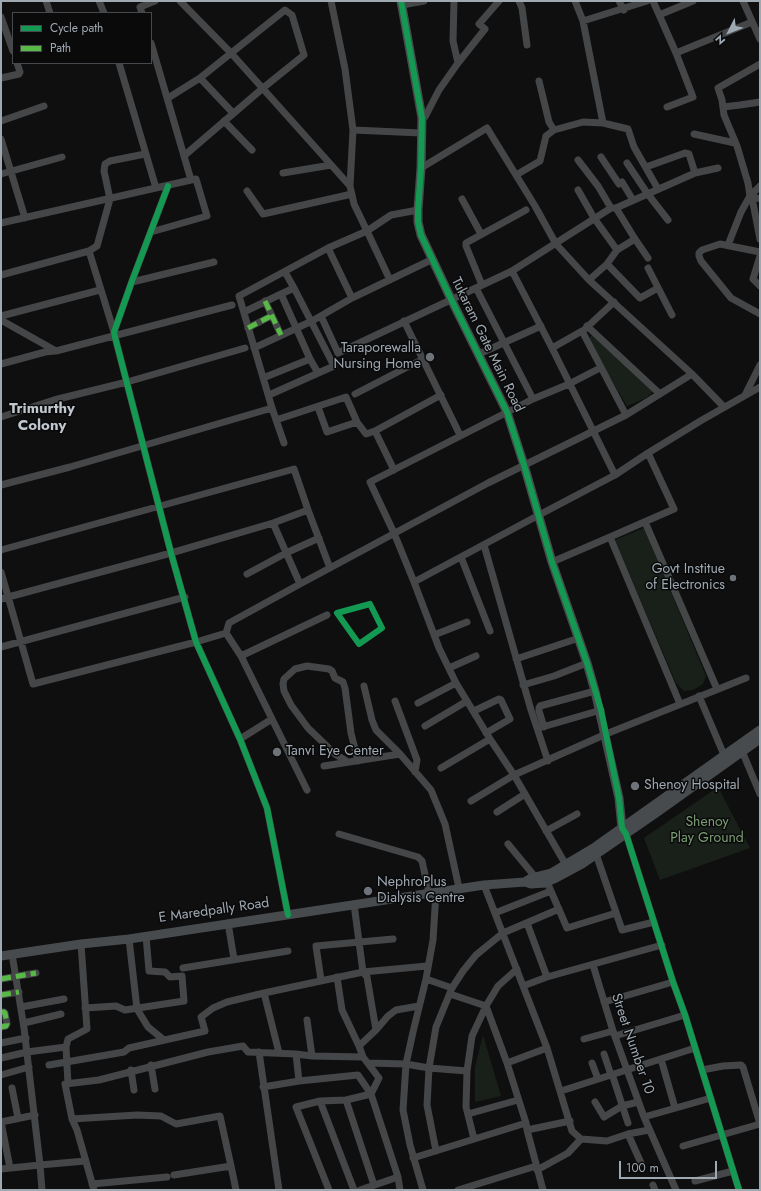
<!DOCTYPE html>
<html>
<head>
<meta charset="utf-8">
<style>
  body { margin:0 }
  #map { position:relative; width:761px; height:1191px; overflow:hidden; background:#0f0f10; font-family:Jost,sans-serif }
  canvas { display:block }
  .frame { position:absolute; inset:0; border:2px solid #9fa9b2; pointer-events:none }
  .legend { position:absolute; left:12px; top:12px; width:140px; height:52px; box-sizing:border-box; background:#0a0a0b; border:1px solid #464a4e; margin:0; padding:5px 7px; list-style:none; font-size:12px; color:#9fa9b2 }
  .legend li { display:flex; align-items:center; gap:8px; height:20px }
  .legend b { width:20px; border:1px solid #464a4e }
  .north { position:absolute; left:709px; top:12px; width:40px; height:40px; -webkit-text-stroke:3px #0a0a0b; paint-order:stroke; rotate:228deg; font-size:11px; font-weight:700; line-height:16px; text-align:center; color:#9fa9b2 }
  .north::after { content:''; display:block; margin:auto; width:14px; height:18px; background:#9fa9b2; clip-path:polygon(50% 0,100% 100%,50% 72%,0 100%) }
  .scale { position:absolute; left:619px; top:1161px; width:98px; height:18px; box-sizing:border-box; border:2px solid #9fa9b2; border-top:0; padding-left:5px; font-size:12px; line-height:14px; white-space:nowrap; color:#9fa9b2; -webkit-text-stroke:3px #0a0a0b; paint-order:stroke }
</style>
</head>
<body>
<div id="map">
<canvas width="761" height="1191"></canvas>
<div class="frame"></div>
<ul class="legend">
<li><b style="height:5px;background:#139951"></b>Cycle path</li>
<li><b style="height:5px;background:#58b947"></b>Path</li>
</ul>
<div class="north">N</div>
<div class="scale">100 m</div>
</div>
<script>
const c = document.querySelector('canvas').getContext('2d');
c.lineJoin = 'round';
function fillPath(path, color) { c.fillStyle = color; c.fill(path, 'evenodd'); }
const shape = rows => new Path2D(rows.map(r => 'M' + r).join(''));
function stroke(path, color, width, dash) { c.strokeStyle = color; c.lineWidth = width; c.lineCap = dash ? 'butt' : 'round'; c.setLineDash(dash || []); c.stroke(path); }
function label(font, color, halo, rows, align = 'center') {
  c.font = font + ' Jost,sans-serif'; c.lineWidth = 3; c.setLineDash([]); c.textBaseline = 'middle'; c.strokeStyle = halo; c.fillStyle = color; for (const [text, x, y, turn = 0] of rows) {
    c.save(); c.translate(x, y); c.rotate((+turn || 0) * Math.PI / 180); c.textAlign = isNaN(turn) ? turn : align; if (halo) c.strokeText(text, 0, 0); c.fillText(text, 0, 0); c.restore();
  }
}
fillPath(shape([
  [596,332,655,390,646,398,627,406,589,342,590,337],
  [644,528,706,676,703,684,693,690,684,691,676,683,615,540],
  [718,787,750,848,660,880,644,838],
  [483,1035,501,1096,475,1102,475,1067]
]), '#19201a');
stroke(shape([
  [46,1,50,13],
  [99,1,104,13],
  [180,1,231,53,350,186],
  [519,1,522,8,527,45],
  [575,1,583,21,603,123],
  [619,1,624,10],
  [653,1,676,53,693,97,667,107],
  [743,1,760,39],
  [402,5,424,1],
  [142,13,140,7,155,1],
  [659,15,693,1],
  [1,17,13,51],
  [583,21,647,1],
  [676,53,752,22],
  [119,63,156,188],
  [458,63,485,29,479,24,499,1],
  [760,64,718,88,722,100,724,115,737,146,748,183,750,196,753,203,760,239],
  [1,78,19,74,20,72,17,63],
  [200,78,233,113],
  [539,81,549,122,554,130,583,122,603,123,628,129,634,147,658,189],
  [168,98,200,78,285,10,292,15,304,55,263,88,185,155],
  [723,107,740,105,760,102],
  [422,118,425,117,439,90,458,63,453,41,454,1],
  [1,121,44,106],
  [224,121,252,150],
  [353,130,421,133],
  [694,134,735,143],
  [1,139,25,218],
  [601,157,619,184,622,182,633,200],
  [578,160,598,186,611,208],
  [627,163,647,193,668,220],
  [646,167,685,153,689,154,695,173],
  [421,168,487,128,535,206,556,244,589,280,692,374,724,407],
  [283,173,331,165],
  [1,174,62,157],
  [516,175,540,161,546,136,554,130],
  [168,186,132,281,114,332,115,337,171,553,196,642,240,739,267,808,288,915],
  [578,190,594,218,617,250,607,264,589,280],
  [247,191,263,214,352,194],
  [750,196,760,199],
  [462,199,481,234],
  [616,208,635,239,648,258],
  [1,223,191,180],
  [151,232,207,216,196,179,191,180,151,43],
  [728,245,741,212,750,196,760,186],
  [328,248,352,298],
  [617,250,635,239],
  [89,251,114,332],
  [760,252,720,244,702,250,699,253,699,256,701,261,731,298,760,314],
  [760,256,753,279,760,286],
  [607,264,640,298,658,288],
  [648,268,672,315],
  [512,271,552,348,615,475],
  [1,275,89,251,97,246,110,199,104,171,105,164,110,161,145,154],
  [390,280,367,231,391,215,418,210],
  [132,282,214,262],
  [482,285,466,246,466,243,526,210],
  [476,288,533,399],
  [281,294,294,288,285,272],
  [265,301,281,335],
  [244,312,281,294,310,359,263,378],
  [1,316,100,290],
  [321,316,338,353,512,271,611,208,616,208,695,173,718,168],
  [1,320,56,351,232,305],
  [404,321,460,435],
  [587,326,660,394],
  [248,328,271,316],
  [585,329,614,302],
  [254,348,312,321,352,298,433,259],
  [552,348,582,331,626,415],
  [479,354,541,326],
  [310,359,318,373],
  [1,364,45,352,55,351],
  [600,368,569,384,533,399,370,482,394,533,414,582,539,515,615,475,648,453,702,420,760,387],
  [355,394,423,359],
  [269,395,334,366,294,288],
  [745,395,760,365],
  [318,407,327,432,357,422],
  [1,417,54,400,127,382,245,348],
  [276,420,346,397,357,422,366,434,375,431],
  [284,443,272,408,239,296,328,248,367,231,354,204,350,186,353,130,345,69,331,1],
  [394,470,375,431,441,395],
  [1,485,70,467,272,408],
  [645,522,717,689],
  [610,537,674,509,648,453],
  [484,545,531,710,548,761],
  [1,550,294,469,308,510,330,568],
  [461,557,490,631],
  [552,562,610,537,680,704],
  [1,572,33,684,196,642,226,633,229,623,300,584,273,523],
  [247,574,286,553,319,538],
  [414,582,439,648,456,683,490,739,514,775,566,865],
  [300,584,488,483,626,415,692,374],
  [1,599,171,553,273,523,308,510],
  [226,633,241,656,307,790],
  [434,635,467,622],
  [1,647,185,597],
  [241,656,327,615],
  [516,659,579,638],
  [449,668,476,656],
  [523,685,554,676,587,663],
  [364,686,372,720,376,730,400,754,431,790,445,824,459,888],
  [699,696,724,755],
  [395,701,417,760,415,772],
  [418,703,456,683],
  [474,711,499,699,501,700,510,719,486,733],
  [425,726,467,701],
  [544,727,539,711,539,708,540,706,595,691],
  [539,728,601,710],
  [240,739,272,719],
  [742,751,760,794],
  [348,762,335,754,308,728,291,705,284,691,283,684,284,679,295,669,307,666,329,669,332,671,335,678,343,682,345,688,351,733,358,761],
  [324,766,400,754],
  [441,768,490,739],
  [471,801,514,775,606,734,746,678],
  [497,812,525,794],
  [546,831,577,814],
  [339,834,418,857,422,861,429,893],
  [626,834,673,982,685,1015,739,1190],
  [508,844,536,878],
  [596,854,622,930,654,922],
  [547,882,567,928,616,913],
  [484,885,547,1048,572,1131,581,1139,607,1141,628,1134,649,1130],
  [436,892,433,940,426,979,452,988,463,971,476,955,503,933,559,909],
  [495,913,551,891],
  [228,923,234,959],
  [527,923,547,977],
  [129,939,137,1009,148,1027,164,1040],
  [593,965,613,1031,644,1117,676,1190],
  [183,968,288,951],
  [337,977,342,1010,359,1046],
  [1,979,36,973],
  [321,980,316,946,393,939],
  [523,986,547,977,662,945],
  [264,993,279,1053],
  [450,994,486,1006,507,1063,526,1123],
  [1,995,19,992],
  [604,1002,673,982],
  [419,1006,396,1010,388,1016,376,1030,367,977,363,972,427,966],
  [21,1007,64,999],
  [85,1008,116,1006,125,1010,184,1001,182,976,170,977,165,972,149,971,146,936],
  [1,1012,4,1012,5,1013,7,1024,6,1026,1,1027],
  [307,1020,312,1056],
  [24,1023,61,1014],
  [615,1036,685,1015],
  [584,1039,613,1031],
  [1,1043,26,1038],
  [259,1052,279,1190],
  [296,1054,299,1081],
  [604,1054,611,1075],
  [1,1058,27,1052,66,1047],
  [661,1059,675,1108],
  [368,1063,406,1064,429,1068,467,1071],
  [507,1063,547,1048],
  [592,1063,598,1079],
  [49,1065,124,1052,129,1048,205,1031,201,1017,213,1008,227,1002,264,993,363,972,354,904],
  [151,1065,155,1089],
  [131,1070,134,1090],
  [702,1070,723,1066,741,1065,743,1067,760,1124],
  [612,1074,628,1123],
  [1,1075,29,1067],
  [68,1084,66,1047,68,1039,87,1029,81,944],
  [263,1087,299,1081,358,1075,371,1094,398,1177,400,1190],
  [12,1088,18,1118],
  [561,1091,695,1048],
  [346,1100,374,1185],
  [320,1101,354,1190],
  [595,1102,604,1117,622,1106,638,1102],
  [468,1114,518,1100],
  [644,1117,711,1098],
  [72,1119,137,1115,161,1116,176,1124,220,1116,231,1166,174,1175],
  [1,1122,10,1168],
  [1,1122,35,1115],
  [628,1134,641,1163],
  [474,1139,466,1107,467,1071,472,1036,486,1006,498,986,517,969],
  [683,1146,760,1124],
  [436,1151,427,1105,429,1068,436,1027,452,988],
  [413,1158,526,1123,527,1130],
  [231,1166,236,1190],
  [1,1169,40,1165,24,1028,12,954],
  [537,1170,568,1153,581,1139],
  [695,1181,733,1171],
  [92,1184,167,1177],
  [653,1185,655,1190],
  [42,1190,40,1165,85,1161],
  [94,1190,77,1130,72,1119,65,1084,99,1080,208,1052,243,1046,248,1052,296,1054,312,1056,363,1057],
  [329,1190,296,1107,320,1101,346,1100,371,1094,379,1078,363,1057,359,1046,376,1030],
  [360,1190,398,1177],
  [423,1190,410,1145,403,1110,406,1064,413,1032,426,979],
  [458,1190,536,1166],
  [543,1190,527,1130,570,1121]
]), '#444648', 7);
stroke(shape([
  [401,1,422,118,421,168,418,210,418,222,421,235,451,299,507,412,524,465,552,562,587,663,595,691,619,798,622,828,626,834],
  [526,881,531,878,551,873,595,847,760,730],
  [1,956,81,944,129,939,484,885,525,882,531,884,545,883,554,879,582,864,656,813,760,739]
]), '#484b4d', 9);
stroke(shape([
  [265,301,281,335],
  [248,328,271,316],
  [1,979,36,973],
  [1,995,19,992],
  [1,1012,4,1012,5,1013,7,1024,6,1026,1,1027]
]), '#58b947', 5, [10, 5]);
stroke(shape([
  [401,1,422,118,421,168,418,210,418,222,421,235,451,299,507,412,524,465,552,562,587,663,601,710,619,798,622,828,626,834,673,982,685,1015,739,1190],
  [168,186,132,281,114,332,115,337,171,553,196,642,240,739,267,808,288,915],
  [370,604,382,628,359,644,337,613,370,604]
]), '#139951', 6);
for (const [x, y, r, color] of [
  [430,357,5,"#6d7379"],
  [733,578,4,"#6d7379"],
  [277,752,5,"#6d7379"],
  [635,786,5,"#6d7379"],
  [368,891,5,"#6d7379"]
]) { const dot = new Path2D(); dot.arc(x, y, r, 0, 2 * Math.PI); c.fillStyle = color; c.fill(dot); stroke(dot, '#0a0a0b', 1.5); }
label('14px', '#9fa9b2', '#0a0a0b', [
  ["Tukaram Gate Main Road",487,345,64],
  ["E Maredpally Road",214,911,-8],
  ["Street Number 10",632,1044,71]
]);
label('14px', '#9fa9b2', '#0a0a0b', [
  ["Taraporewalla",421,349,"right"],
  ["Nursing Home",421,365,"right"],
  ["Govt Institue",725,570,"right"],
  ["of Electronics",725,586,"right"],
  ["Tanvi Eye Center",286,752],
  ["Shenoy Hospital",644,786],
  ["NephroPlus",377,883],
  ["Dialysis Centre",377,899]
], 'left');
label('14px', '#7a9f74', '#0a0a0b', [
  ["Shenoy",707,823],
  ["Play Ground",707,839]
]);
label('bold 15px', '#c0c7ce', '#0a0a0b', [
  ["Trimurthy",42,409],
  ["Colony",42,426]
]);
</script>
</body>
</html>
